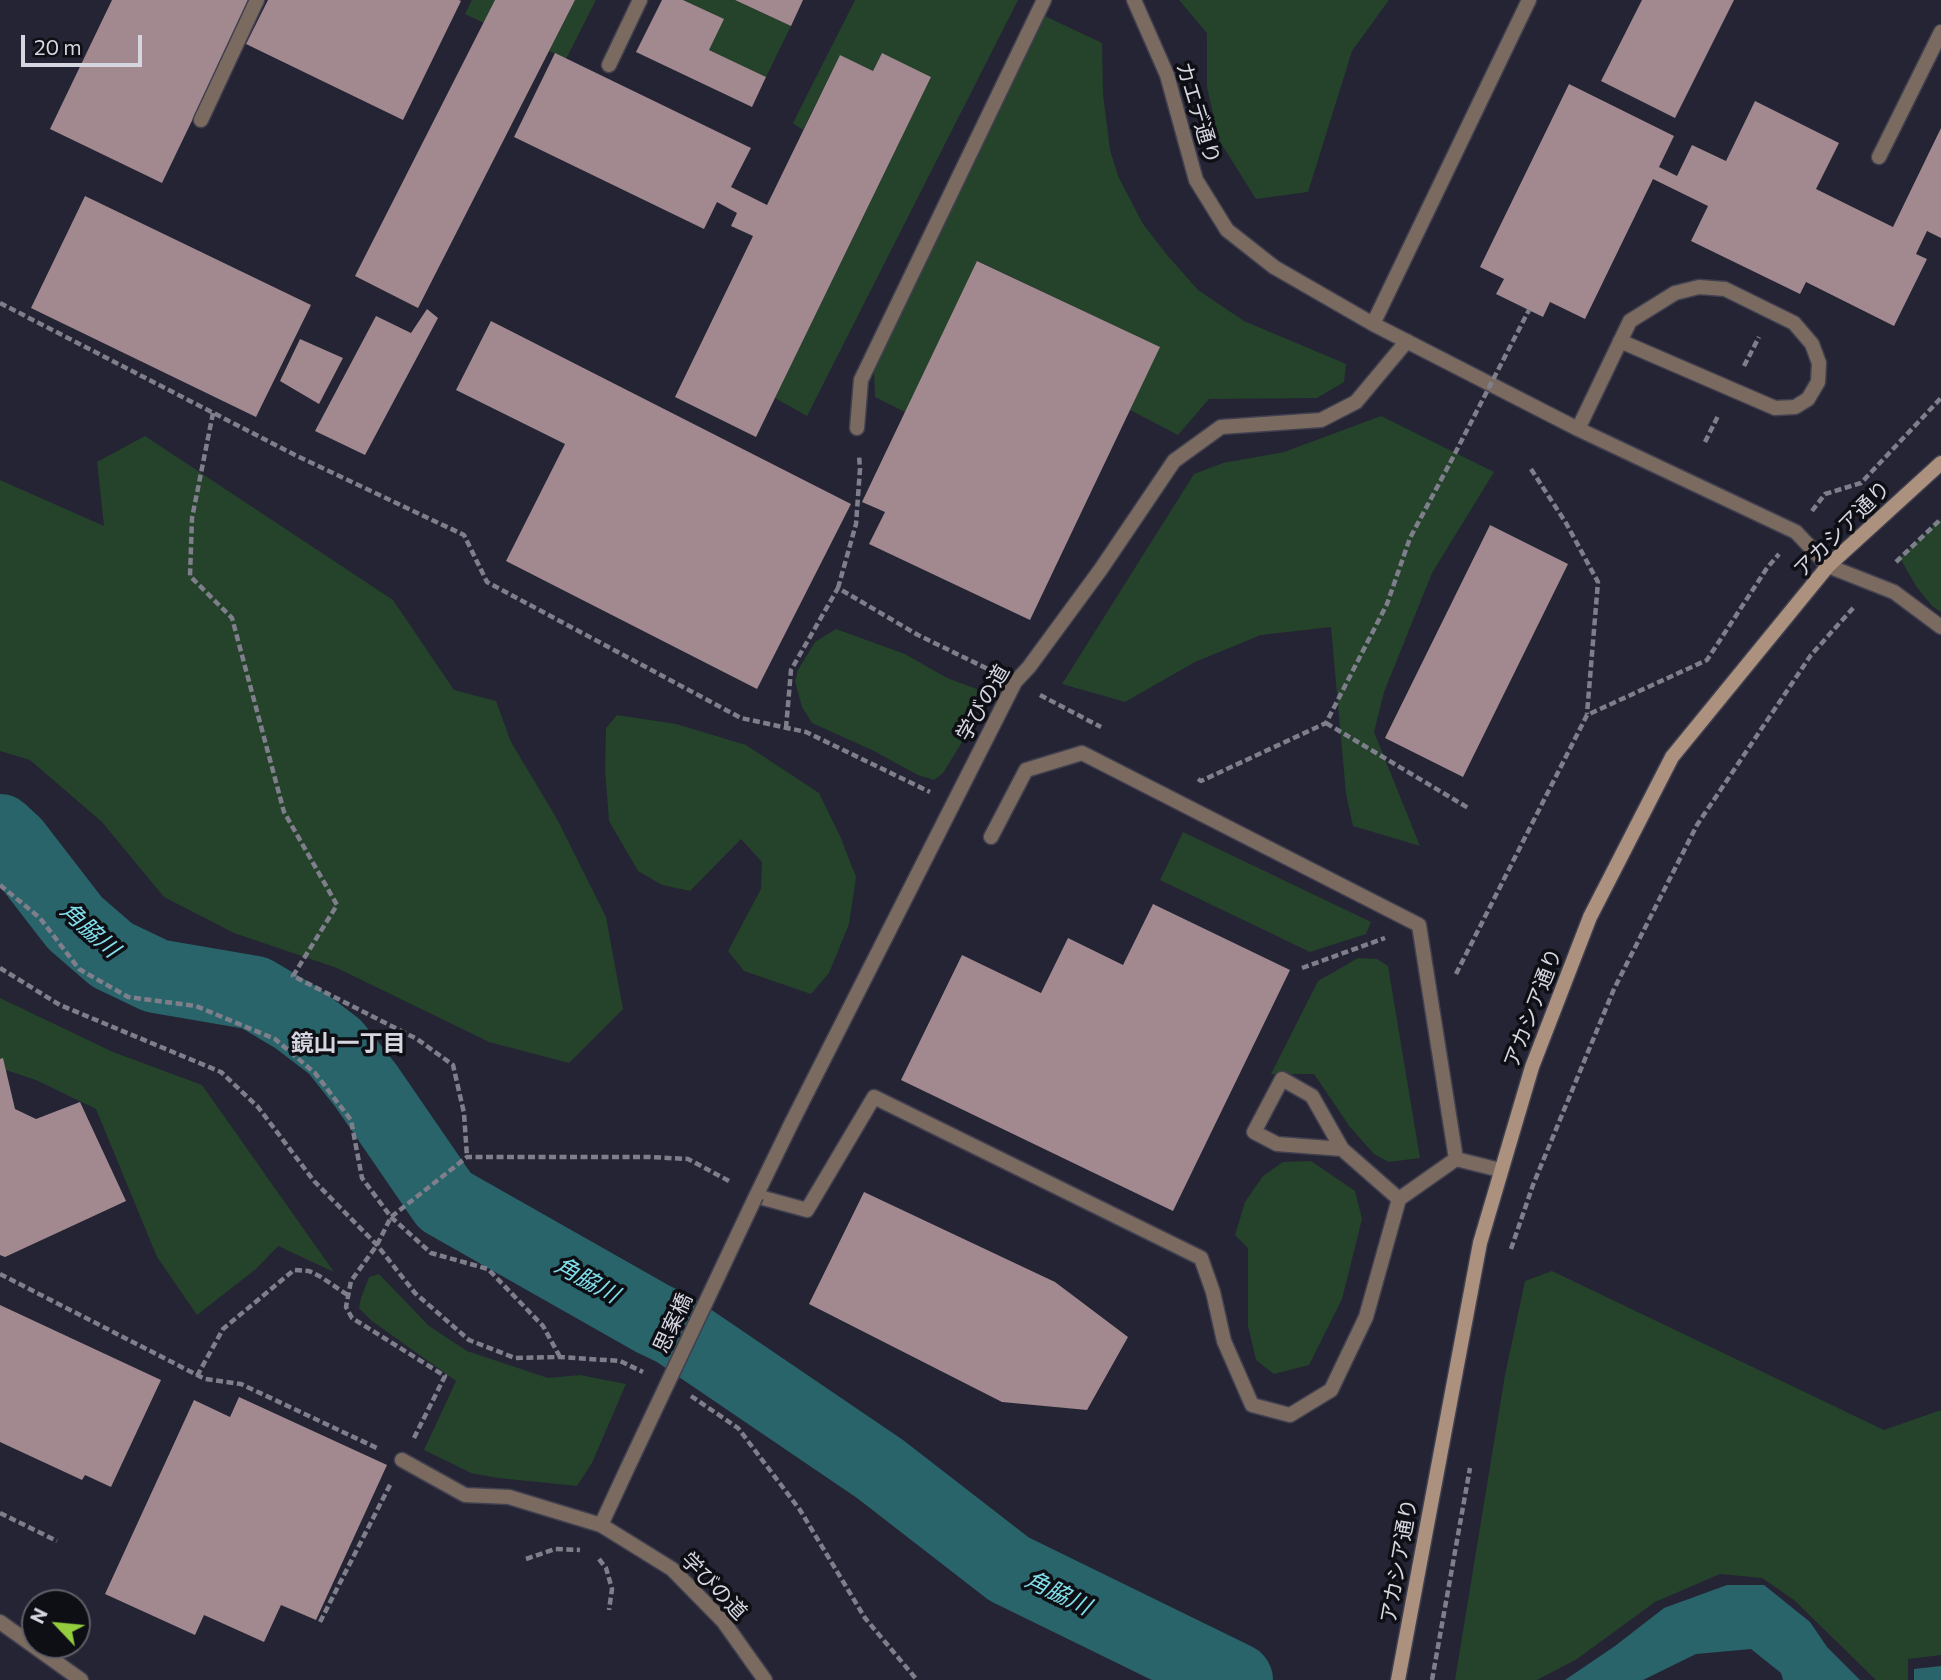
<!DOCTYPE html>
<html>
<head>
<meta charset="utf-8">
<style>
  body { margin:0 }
  #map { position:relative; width:1941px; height:1680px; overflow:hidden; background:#242434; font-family:Commissioner,sans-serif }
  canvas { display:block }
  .north { position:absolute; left:21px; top:1589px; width:70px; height:70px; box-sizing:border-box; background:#0e0e15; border:2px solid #5e5e67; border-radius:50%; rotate:296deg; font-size:19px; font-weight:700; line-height:28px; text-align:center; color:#d6d6e1 }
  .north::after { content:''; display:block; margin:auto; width:24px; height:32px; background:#93cc3d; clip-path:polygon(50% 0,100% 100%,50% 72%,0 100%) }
  .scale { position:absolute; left:21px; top:35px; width:121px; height:32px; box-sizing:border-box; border:4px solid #d6d6e1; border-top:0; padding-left:9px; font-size:21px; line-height:24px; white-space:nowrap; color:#d6d6e1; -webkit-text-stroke:5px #0e0e15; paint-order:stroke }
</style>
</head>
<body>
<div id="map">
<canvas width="1941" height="1680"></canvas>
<div class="north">N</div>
<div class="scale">20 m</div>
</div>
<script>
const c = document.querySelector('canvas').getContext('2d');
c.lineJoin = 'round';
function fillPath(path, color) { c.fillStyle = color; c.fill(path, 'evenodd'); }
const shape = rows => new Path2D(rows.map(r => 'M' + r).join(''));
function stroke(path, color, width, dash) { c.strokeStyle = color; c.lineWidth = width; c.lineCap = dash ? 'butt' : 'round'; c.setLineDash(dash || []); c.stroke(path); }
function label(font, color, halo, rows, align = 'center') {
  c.font = font + ' Commissioner,"Noto Sans JP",sans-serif'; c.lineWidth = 7; c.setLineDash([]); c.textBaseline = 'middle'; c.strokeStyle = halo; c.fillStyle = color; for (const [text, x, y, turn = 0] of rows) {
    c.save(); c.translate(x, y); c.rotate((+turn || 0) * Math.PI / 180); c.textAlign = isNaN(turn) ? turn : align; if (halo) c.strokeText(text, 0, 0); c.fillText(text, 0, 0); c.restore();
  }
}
fillPath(shape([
  [472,0,495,0,484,23,465,14],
  [575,0,596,0,566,59,549,51],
  [683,0,735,0,791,26,766,77,709,50,723,19],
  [855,0,1018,0,807,416,775,398,931,77,882,53,873,71,840,55,803,130,793,123],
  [1179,0,1389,0,1352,51,1308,192,1256,199,1219,140,1207,87,1207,33],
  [1045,16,1102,43,1103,94,1110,150,1119,178,1143,224,1167,255,1198,290,1244,321,1346,364,1344,382,1317,398,1209,399,1178,435,1130,410,1159,347,978,261,905,412,875,397,874,370],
  [1381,416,1494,472,1432,573,1384,692,1374,732,1420,846,1353,826,1346,794,1331,627,1261,635,1195,662,1125,702,1062,684,1194,474,1223,463,1284,452],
  [145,436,393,600,454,690,496,701,511,742,557,819,606,917,623,1009,569,1063,489,1042,337,968,234,933,164,897,102,822,30,760,0,751,0,480,104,526,97,462],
  [1941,519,1941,612,1932,606,1916,586,1900,558],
  [836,629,905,654,947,678,982,691,964,739,943,773,934,780,918,775,874,751,812,723,802,707,795,681,798,670,815,642],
  [617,715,676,724,746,745,819,793,840,836,856,877,849,924,829,973,811,994,744,971,728,951,761,889,762,862,741,839,690,891,662,885,638,871,609,821,605,770,606,728],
  [1183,832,1371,922,1366,934,1310,952,1160,880],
  [1358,958,1377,959,1388,966,1420,1158,1389,1162,1374,1154,1350,1127,1314,1074,1271,1074,1318,981],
  [0,998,113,1052,202,1085,334,1272,278,1246,256,1269,197,1315,157,1257,96,1109,36,1080,0,1068],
  [1311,1161,1355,1191,1362,1219,1342,1299,1309,1365,1274,1374,1256,1360,1248,1326,1248,1248,1235,1235,1245,1202,1263,1176,1283,1162],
  [1552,1271,1884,1430,1941,1410,1941,1655,1908,1659,1908,1680,1876,1680,1794,1600,1762,1578,1720,1574,1655,1602,1577,1659,1537,1680,1455,1680,1505,1375,1525,1281],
  [379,1274,429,1326,467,1351,548,1378,580,1375,626,1384,592,1463,577,1486,498,1478,471,1473,424,1450,456,1381,372,1321,359,1308,361,1298,369,1277]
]), '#25422b');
fillPath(shape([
  [1727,1585,1764,1585,1810,1622,1827,1647,1860,1680,1783,1680,1781,1673,1751,1649,1696,1654,1643,1680,1565,1680,1615,1646,1664,1608],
  [1941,1666,1941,1680,1914,1680,1914,1669]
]), '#29646b');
stroke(shape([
  [0,831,14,844,75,923,112,955,156,976,255,993,297,1018,335,1047,366,1086,445,1201,653,1319,674,1329,880,1469,1009,1569,1236,1680]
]), '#29646b', 74);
fillPath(shape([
  [112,0,250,0,162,183,50,129],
  [268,0,459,0,461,1,403,120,246,44],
  [495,0,575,0,418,308,355,276],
  [662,0,683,0,724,19,709,50,766,77,752,107,636,52],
  [735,0,803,0,791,26],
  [1642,0,1734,0,1675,118,1601,81],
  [555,53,751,148,731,187,767,205,840,55,873,71,882,53,931,77,756,437,675,397,753,236,731,226,737,213,717,202,704,229,514,137],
  [1569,84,1674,136,1659,167,1677,176,1692,145,1726,161,1755,101,1839,143,1816,189,1893,227,1941,128,1941,238,1927,231,1916,254,1927,259,1894,326,1806,282,1800,294,1691,241,1708,206,1653,179,1585,319,1550,302,1543,317,1496,294,1504,279,1480,267],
  [85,196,311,305,256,417,31,308],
  [977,261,1160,347,1030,620,869,544,885,512,862,502],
  [427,309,438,318,365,455,315,431,376,316,411,333],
  [491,321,851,504,757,689,506,561,565,444,456,390],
  [300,339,343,358,319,404,280,381],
  [1490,525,1568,564,1463,777,1385,738],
  [1153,904,1290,970,1173,1211,901,1080,962,955,1041,993,1068,938,1123,965],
  [3,1058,15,1109,36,1119,80,1102,126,1201,5,1257,0,1255,0,1059],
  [864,1192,1055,1282,1128,1337,1087,1410,1002,1402,809,1304],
  [0,1305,161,1380,111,1487,85,1475,82,1480,0,1442],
  [239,1397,387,1465,316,1620,281,1605,264,1642,204,1615,195,1635,105,1594,194,1400,230,1417]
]), '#a1898f');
const lane = shape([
  [1134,0,1167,75,1196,180,1227,230,1274,267,1373,324,1578,429,1796,532,1828,566,1894,592,1941,627],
  [609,65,640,0],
  [201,120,257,0],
  [1879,157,1941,32],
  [1373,324,1529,0],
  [857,428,861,380,1044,0],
  [1578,429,1630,321,1675,293,1699,287,1725,289,1794,323,1812,344,1819,363,1818,382,1808,399,1795,407,1775,408,1620,341],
  [991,837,1026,770,1082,753,1419,925,1456,1159,1500,1170],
  [1342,1149,1277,1144,1254,1132,1282,1079,1312,1096,1342,1149,1399,1199,1456,1159],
  [1399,1199,1366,1317,1331,1390,1290,1415,1252,1405,1224,1341,1213,1292,1201,1258,874,1097,807,1210,756,1196,792,1122,1015,682,1029,667,1101,569,1174,461,1221,427,1321,420,1356,402,1407,341],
  [402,1460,465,1495,509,1497,601,1525],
  [627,1469,601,1525,672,1569,723,1621,765,1680]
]);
const street = shape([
  [0,1622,81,1680]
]);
const secondary = shape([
  [1398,1680,1480,1243,1532,1067,1590,917,1672,757,1828,566,1941,463]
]);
stroke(lane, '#404050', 17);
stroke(street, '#404050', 17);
stroke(secondary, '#404050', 17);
stroke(shape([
  [0,303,295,455,464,535,487,582,741,718,806,732,930,792],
  [1744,366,1759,337],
  [213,413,192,518,190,576,232,618,284,812,337,905,293,976,417,1039,453,1065,464,1113,467,1157],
  [1705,442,1719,414],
  [1531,469,1566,523,1598,582,1587,714],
  [1812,511,1825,494,1861,483,1941,398],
  [1896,562,1941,519],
  [838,588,856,524,860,469,859,455],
  [1040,695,1101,727],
  [1326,723,1470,809],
  [786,728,791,670,838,588,918,635,992,671],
  [1198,779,1201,781,1326,723,1387,604,1410,538,1450,463],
  [0,885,40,918,79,969,128,997,196,1006,275,1039,315,1073,351,1120,362,1178,391,1217,431,1253,488,1269,543,1326,560,1357],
  [0,968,60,1005,221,1072,258,1107,314,1181,377,1245,415,1293,469,1340,515,1358,560,1357,620,1361,643,1372],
  [1302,968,1385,938],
  [1456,974,1587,715,1707,660,1767,568,1779,554],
  [1511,1249,1533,1185,1614,989,1697,825,1811,655,1854,607],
  [0,1274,205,1379,241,1384,379,1449],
  [197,1376,223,1329,294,1270,309,1271,321,1277,349,1296],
  [691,1396,738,1428,800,1510,865,1618,917,1680],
  [414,1438,445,1376,352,1318,346,1307,351,1281,377,1245,391,1217,467,1157,650,1157,688,1159,731,1182],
  [0,1513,57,1541],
  [526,1559,555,1549,580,1550],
  [599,1559,606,1568,612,1589,609,1610],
  [320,1622,391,1483],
  [1432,1680,1470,1468]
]), '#7f7f8c', 4.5, [7, 3.5]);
stroke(lane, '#7b6a5f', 14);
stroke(street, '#7b6a5f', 14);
stroke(secondary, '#ac917f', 14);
const laneBridge = shape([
  [627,1469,756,1196]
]);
stroke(laneBridge, '#404050', 17, []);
stroke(shape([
  [1450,463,1529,310]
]), '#7f7f8c', 4.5, [7, 3.5]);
stroke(laneBridge, '#7b6a5f', 14);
label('21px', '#d6d6e1', '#0e0e15', [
  ["カエデ通り",1198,113,73],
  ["アカシア通り",1842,529,-45],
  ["学びの道",983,703,-60],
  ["アカシア通り",1533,1008,-69],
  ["思案橋",673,1323,-65],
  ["アカシア通り",1399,1561,-80],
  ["学びの道",714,1586,46]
]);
label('italic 23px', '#81e0eb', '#0e0e15', [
  ["角脇川",90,930,42],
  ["角脇川",587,1280,29],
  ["角脇川",1058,1593,26]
]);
label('bold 23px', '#d6d6e1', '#0e0e15', [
  ["鏡山一丁目",348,1043]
]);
</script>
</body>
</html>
